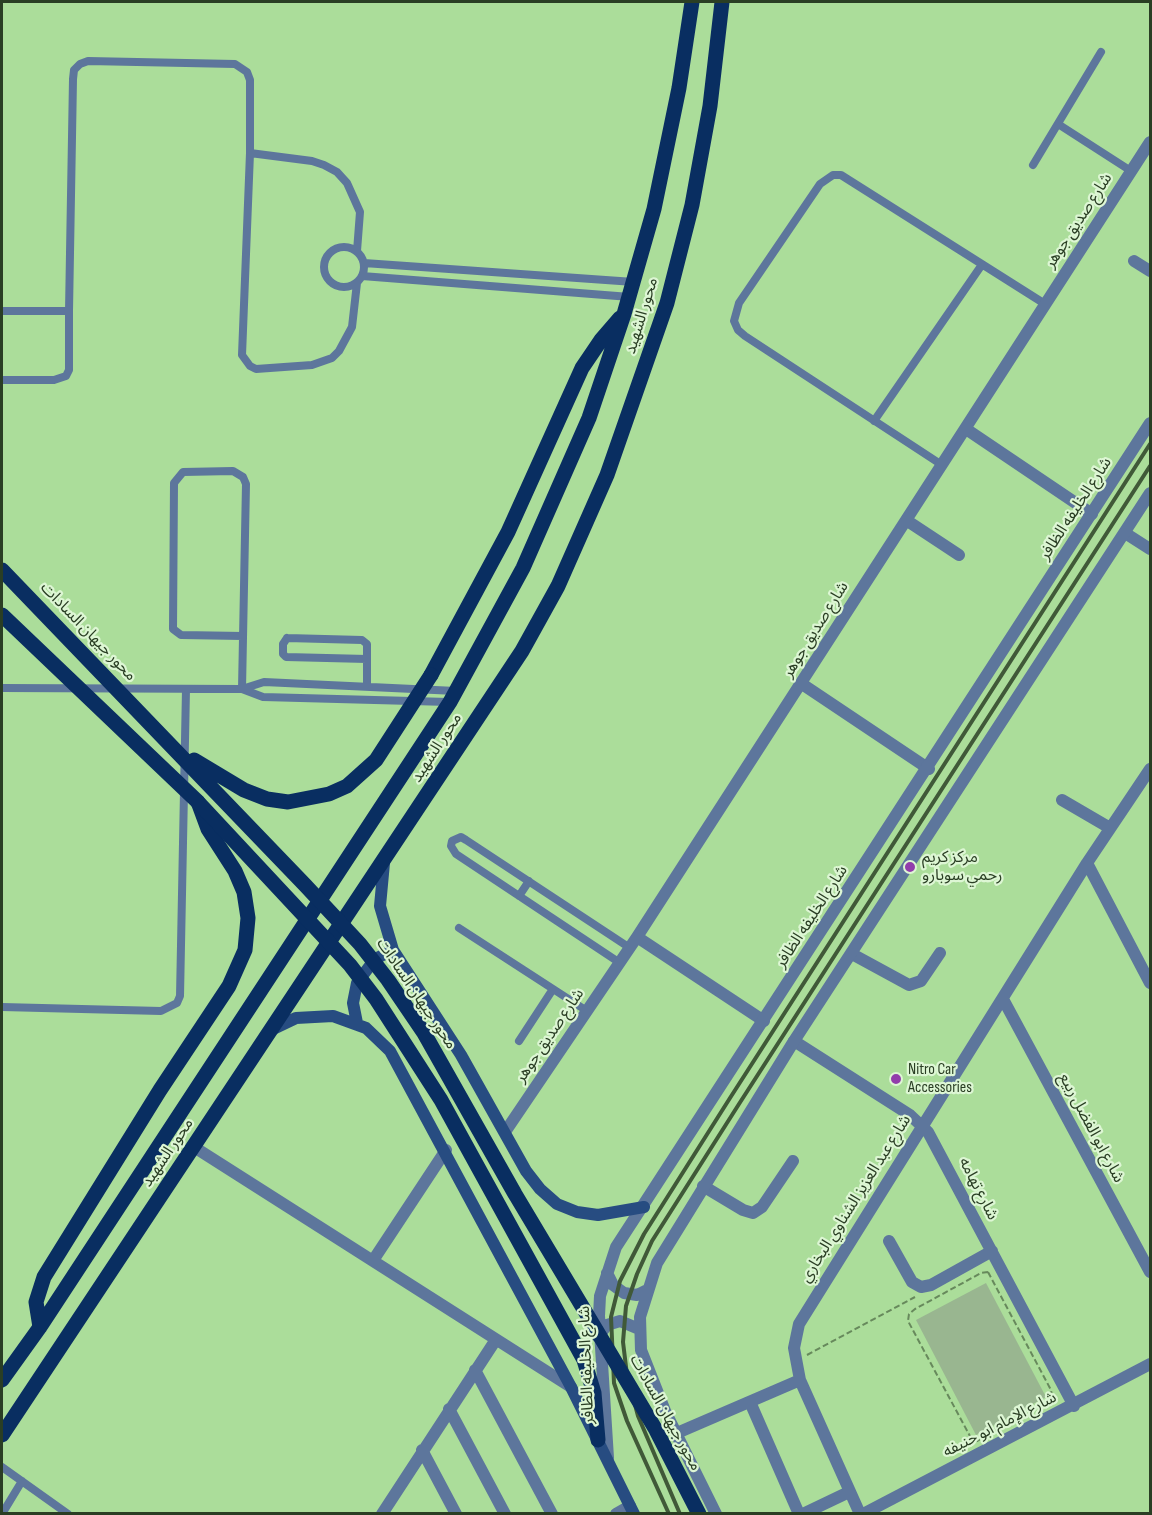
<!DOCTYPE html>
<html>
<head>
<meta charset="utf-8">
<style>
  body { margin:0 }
  #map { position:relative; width:1152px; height:1515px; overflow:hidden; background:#abdd9a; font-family:"Sofia Sans Condensed",sans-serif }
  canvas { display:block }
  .frame { position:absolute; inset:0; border:3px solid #2a3e24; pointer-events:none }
</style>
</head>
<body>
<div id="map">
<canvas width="1152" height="1515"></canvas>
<div class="frame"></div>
</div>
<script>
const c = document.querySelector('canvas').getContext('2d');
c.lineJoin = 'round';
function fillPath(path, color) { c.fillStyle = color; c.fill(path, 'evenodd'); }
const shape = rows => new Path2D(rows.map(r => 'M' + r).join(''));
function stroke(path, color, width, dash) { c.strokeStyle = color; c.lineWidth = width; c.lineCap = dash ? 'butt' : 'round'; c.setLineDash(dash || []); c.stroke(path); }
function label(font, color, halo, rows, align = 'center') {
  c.font = font + ' "Sofia Sans Condensed","Noto Sans Arabic",sans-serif'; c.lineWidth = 4.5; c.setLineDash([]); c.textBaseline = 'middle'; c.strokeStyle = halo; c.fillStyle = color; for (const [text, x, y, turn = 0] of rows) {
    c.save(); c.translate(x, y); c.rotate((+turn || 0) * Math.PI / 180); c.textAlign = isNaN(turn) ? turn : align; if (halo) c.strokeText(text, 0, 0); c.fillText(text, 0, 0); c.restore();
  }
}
fillPath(shape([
  [986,1283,1046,1397,976,1435,916,1320]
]), '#99b690');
stroke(shape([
  [988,1272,1051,1390,1052,1397,1048,1402,977,1441,971,1438,908,1321,909,1314,915,1309,981,1273,988,1272],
  [807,1355,915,1297]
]), '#67895c', 2, [6, 3]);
stroke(shape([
  [1058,124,1131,171],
  [250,153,312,161,324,165,337,172,347,183,360,212,357,251],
  [1033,165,1101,52],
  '324 267a20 20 0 1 1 40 0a20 20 0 1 1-40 0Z',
  [364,263,634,282],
  [362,276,630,297],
  [2,311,69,311,73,79,74,70,80,64,88,61,235,64,247,72,250,80,250,153,242,355,250,366,256,369,312,365,332,358,339,351,352,327,357,283],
  [2,380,54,380,66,376,69,370,69,311],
  [874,421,981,266],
  [942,465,745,336,738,330,734,321,739,303,820,184,833,175,841,175,1045,304],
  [287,638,362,640,367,644,367,659,286,657,283,654,283,644,287,638],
  [367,659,367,687],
  [2,688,242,689,264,682,456,691],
  [242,689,246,484,243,477,233,471,183,472,174,483,173,629,181,635,243,636],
  [242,689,263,697,449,702],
  [519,896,529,881],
  [459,928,587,1011],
  [620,963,456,854,451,846,452,841,461,837,466,840,630,948],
  [2,1007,161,1011,177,1003,180,996,186,689],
  [519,1041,553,989],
  [2,1467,68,1514],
  [2,1514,22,1481]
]), '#5d769c', 8);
stroke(shape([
  [1134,261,1150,271],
  [966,429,1092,514],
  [906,520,959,555],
  [1125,533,1150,549],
  [802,684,929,769],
  [1062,800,1110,828],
  [1087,863,1150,983],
  [637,937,764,1021],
  [852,954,909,985,921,981,940,953],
  [1003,999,1150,1272],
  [794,1041,910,1115,928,1132,1074,1406],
  [505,1132,637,937,1150,142],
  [194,1147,571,1387],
  [703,1186,743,1210,753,1213,762,1207,793,1161],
  [889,1241,912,1282,921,1287,931,1285,992,1251],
  [374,1259,446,1150],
  [475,1370,552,1514],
  [750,1402,799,1514],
  [449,1409,505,1514],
  [677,1433,800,1380],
  [422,1450,456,1514],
  [382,1514,495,1341],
  [616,1514,630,1506],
  [803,1514,849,1492],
  [860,1514,800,1380,794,1348,799,1324,1087,863,1150,769],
  [863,1514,1150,1364]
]), '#5d769c', 12);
stroke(shape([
  [607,1273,613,1285,624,1293,637,1295,647,1290],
  [598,1337,607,1325,620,1321,639,1329],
  [608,1458,599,1316,600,1296,616,1247,1150,423],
  [716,1514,665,1411,641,1350,640,1317,657,1263,794,1041,1150,493]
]), '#5d769c', 12);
stroke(shape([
  [384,863,380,906,393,950,461,1055,526,1171,540,1189,557,1204,577,1212,598,1215,644,1207],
  [357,1023,353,1003,357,983,375,959,393,950],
  [273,1029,296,1018,333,1016,366,1028,390,1051,571,1387,634,1514]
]), '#274c81', 12);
stroke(shape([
  [431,675,508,532,582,368,601,340,620,318],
  [40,1327,36,1302,44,1277,160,1090,229,986,245,950,248,918,244,892,235,871,208,829,198,802],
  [2,1380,40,1327,450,702,523,568,589,418,624,314,654,209,679,88,692,2],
  [2,1435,522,651,558,586,607,475,667,303,692,205,710,106,722,2]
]), '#092e61', 15);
stroke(shape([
  [669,1514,627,1421,614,1383,611,1317,620,1281,644,1234,730,1098,1150,444],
  [680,1514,638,1416,627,1375,623,1342,626,1306,637,1274,652,1241,739,1104,1150,466]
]), '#405938', 4);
stroke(shape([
  [2,570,305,885,360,944,388,980,424,1033,515,1194,656,1430,699,1514],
  [2,615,198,802,350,965,376,999,441,1100,584,1360,594,1393,598,1440],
  [194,760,244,790,267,799,288,802,329,794,347,786,376,760,431,675]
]), '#092e61', 15);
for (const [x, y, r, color] of [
  [910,867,6,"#923dab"],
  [896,1079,6,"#923dab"]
]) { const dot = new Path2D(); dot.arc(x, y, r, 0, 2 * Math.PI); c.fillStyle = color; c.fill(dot); stroke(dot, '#ddf6d4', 2); }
label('16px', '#2a3e24', '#ddf6d4', [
  ["شارع صديق جوهر",1079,221,-57],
  ["محور الشهيد",642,316,-73],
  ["شارع الخليفه الظافر",1076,509,-57],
  ["شارع صديق جوهر",816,630,-58],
  ["محور جيهان السادات",88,632,46],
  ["محور الشهيد",437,748,-57],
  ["شارع الخليفه الظافر",812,917,-57],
  ["محور جيهان السادات",416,994,56],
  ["شارع صديق جوهر",550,1036,-56],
  ["شارع ابو الفضل ربيع",1091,1128,62],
  ["محور الشهيد",168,1153,-56],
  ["شارع تهامه",978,1189,63],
  ["شارع عبد العزيز الشناوي البخاري",856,1199,-58],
  ["شارع الخليفه الظافر",587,1365,-92],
  ["محور جيهان السادات",665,1413,61],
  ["شارع الإمام ابو حنيفه",1000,1425,-27]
]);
label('16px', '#2a3e24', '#ddf6d4', [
  ["مركز كريم",922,858],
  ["رحمي سوبارو",922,876],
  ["Nitro Car",908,1070],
  ["Accessories",908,1088]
], 'left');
</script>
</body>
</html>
